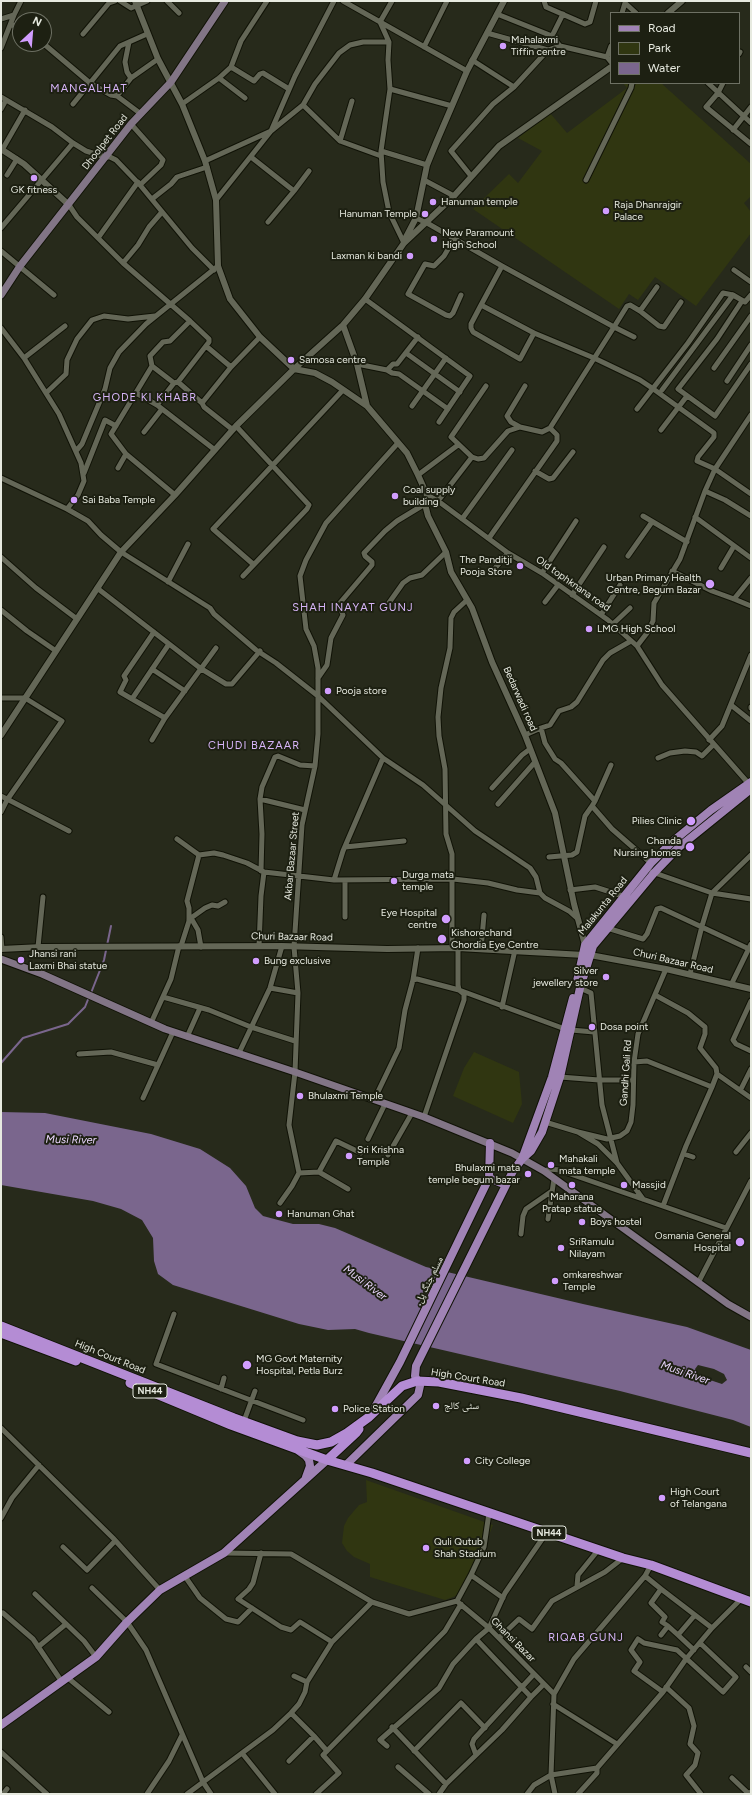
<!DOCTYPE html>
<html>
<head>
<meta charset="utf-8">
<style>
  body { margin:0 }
  #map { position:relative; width:752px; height:1795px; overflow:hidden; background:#272a1b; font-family:Figtree,sans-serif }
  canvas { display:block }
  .frame { position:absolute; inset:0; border:2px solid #e7eae0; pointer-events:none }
  .legend { position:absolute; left:610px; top:12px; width:130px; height:72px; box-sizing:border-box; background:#1d2012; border:1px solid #6e7164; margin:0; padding:5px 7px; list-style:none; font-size:12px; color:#e7eae0 }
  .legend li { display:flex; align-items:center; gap:8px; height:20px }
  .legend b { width:20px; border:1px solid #6e7164 }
  .north { position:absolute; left:12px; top:12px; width:40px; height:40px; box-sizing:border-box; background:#1d2012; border:1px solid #6e7164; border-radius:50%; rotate:26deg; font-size:11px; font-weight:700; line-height:16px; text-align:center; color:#e7eae0 }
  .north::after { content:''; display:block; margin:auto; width:14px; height:18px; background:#d19dfe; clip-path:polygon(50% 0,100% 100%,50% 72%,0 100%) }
</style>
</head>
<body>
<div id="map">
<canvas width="752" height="1795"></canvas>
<div class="frame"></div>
<ul class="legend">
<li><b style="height:5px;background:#a083b5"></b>Road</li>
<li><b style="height:11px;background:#303611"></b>Park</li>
<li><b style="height:11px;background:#7a668d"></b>Water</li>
</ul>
<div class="north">N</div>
</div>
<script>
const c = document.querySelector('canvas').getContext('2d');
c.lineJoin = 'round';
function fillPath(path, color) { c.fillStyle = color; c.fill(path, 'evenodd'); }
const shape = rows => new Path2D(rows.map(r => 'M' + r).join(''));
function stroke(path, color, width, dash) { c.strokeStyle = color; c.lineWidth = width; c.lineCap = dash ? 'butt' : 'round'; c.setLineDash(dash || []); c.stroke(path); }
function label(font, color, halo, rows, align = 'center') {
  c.font = font + ' Figtree,"Noto Naskh Arabic",sans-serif'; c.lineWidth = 4; c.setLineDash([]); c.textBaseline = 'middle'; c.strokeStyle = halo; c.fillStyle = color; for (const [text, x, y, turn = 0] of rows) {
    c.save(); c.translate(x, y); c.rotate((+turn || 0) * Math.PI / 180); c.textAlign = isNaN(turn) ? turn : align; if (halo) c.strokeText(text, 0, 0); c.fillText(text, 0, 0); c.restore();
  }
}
fillPath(shape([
  [623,83,661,83,751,164,751,196,744,203,751,212,751,233,696,306,655,277,638,300,629,294,619,309,473,209,509,174,518,183,542,151,518,138,550,113,567,133,627,88],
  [474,1052,519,1072,522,1104,513,1123,453,1096,464,1068],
  [366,1480,493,1525,466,1592,445,1600,370,1577,370,1564,354,1557,347,1551,342,1543,344,1526,348,1518,359,1505,367,1502]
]), '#303611');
fillPath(shape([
  [1,1112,45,1113,151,1134,200,1149,230,1168,246,1186,255,1208,263,1216,293,1224,319,1224,335,1228,426,1267,583,1304,687,1327,751,1350,751,1427,733,1420,620,1391,369,1333,355,1329,328,1330,299,1324,173,1285,158,1274,154,1261,153,1238,142,1220,121,1209,93,1201,1,1185],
  [698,1365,714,1369,724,1374,727,1380,722,1384,704,1378,698,1375,695,1369]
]), '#7a668d');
stroke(shape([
  [91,993,104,960,111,926],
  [1,1063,23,1038,68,1024,85,1007,89,997]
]), '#7a668d', 2);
const minor = shape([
  [120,1,131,8,147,1],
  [167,1,179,13],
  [343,1,467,71],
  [392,1,380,22,389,42,388,60,390,89,381,151,383,182,389,212,404,243],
  [544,1,546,7,585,24,590,22,596,1],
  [622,13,625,3,636,13],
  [497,14,552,36],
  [1,19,14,15,21,1],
  [11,24,20,29],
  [487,33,548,50],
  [83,34,109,3,115,1],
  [129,42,125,62,127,72,131,78],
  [44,44,90,83,111,95,117,96,131,78,158,59],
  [560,46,552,36,563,14],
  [611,46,607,57,611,62],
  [424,47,447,1],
  [1,48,14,15],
  [739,54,740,52],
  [472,60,514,87],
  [231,67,254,81,260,74,263,73,289,89],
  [219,78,245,98],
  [708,83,751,123],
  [723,83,718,93,706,107,751,144],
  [390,89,452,106],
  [117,96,141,114],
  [1,97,52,127,73,143,1,228],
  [73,104,120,46,147,34],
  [182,104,219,78,231,67,241,41,267,1],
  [1,109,6,100],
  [131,124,163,160,161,165,140,185],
  [733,130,751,107],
  [340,141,352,101],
  [73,143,86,151,105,157,110,157,116,160,140,185,192,248,214,270],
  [2,150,25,110],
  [381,151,427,165],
  [381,156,340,141,303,105,315,84,339,53,350,45,363,42,389,42],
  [251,157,294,191],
  [205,161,271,131,295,76,334,1],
  [7,175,17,159],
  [471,176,451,151,493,104,514,87,548,50,560,46,607,57],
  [424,180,454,196],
  [586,180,631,88,632,83],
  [152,199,171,184,177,177,207,167],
  [216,200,271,131,303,105],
  [69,205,77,217,123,263,190,321],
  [416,218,427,223,502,266,481,305,534,333,594,358,640,380,652,388,714,433,714,437,698,457,697,461,715,469,751,494],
  [268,222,294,191,309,171],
  [98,238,138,182],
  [454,239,444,256,434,266,425,264,408,294,446,315,450,316,453,313,461,295],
  [1,251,54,295],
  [123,263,138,245,149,227,162,212],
  [734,270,751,282],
  [365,299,470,376,439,422],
  [742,301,717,339,678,389,715,416,751,364],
  [481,305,471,324,471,328,473,332,520,359,534,333],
  [640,311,659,326,664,327,681,302],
  [1,328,24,358,59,414,81,463,84,481,78,495,67,509],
  [634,337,614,327,627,306,630,305,640,311,657,287],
  [206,346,231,367],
  [406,353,460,392],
  [24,358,65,326],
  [357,364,387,370,393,364,397,364,418,337],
  [152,366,174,383],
  [714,368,751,316],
  [387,370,392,373,399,374,448,409],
  [727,381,751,345],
  [662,390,733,295],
  [46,393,66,374,67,360,77,339,92,320,104,316,128,319,155,316],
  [136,393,157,405],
  [202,403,204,407,233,430],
  [412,406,446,358],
  [637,409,688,343,723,293,733,295,745,302,751,295],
  [236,426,309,505,307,509,243,576],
  [520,427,511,422,507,416,525,386],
  [661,430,687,396],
  [144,432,162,409],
  [215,450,157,405,174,383,178,382,202,403,231,367,260,337],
  [76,451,82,444,105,389,110,368,119,352,146,324,218,266],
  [126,454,111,434,152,366,150,356,163,342,170,341,190,321,209,339,209,342,178,382],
  [472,457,451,437,486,386],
  [118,468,126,454,175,495],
  [535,471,549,479,553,478,573,452],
  [84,473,105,420,116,426],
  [418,475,458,445],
  [1,478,67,509,88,521,101,535,121,552,210,608,214,614,256,650,276,663,318,696,383,758,423,785,475,831,530,868,536,877,540,893],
  [705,491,725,500,751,516],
  [427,495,438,501,508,553,542,573,608,620,637,646,662,685,749,784],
  [438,501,472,457,478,459,484,458,508,431,520,427,542,432,550,428],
  [643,516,687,542],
  [695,517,751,558],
  [462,519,512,450],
  [489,538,557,441,557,435,550,428,614,327,502,266],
  [628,556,652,522],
  [1,557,36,588,77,619],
  [253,564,213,529,343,390],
  [496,567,508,553],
  [721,568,734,546],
  [672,571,712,591,734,599],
  [542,573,576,521],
  [751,578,734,599,751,606],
  [168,582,188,544],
  [97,588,200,668,226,684,232,684,260,651],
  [572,595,604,547],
  [545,602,558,585],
  [386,607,403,583,410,578,422,575,446,552],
  [1,610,27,631,56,651],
  [601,615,620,585],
  [613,624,630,608],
  [154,632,124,676,126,680,120,692,132,699,169,644],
  [637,646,647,633,653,621,654,603,680,559,705,491,715,469,751,415],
  [152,669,185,691],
  [318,678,327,665,331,638,343,615,339,604,372,565,372,562,365,556,364,553,385,531,397,521,425,504],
  [1,698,25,698,62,721,7,800,1,812],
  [132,699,165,718],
  [731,705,751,721],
  [751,708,751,707],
  [525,735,541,728],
  [152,740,165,718,216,648],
  [709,740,722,726,751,655],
  [658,758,670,753,685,751,696,752,702,756,713,745],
  [611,765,595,801,561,763,555,759,545,743,541,728,550,725,559,711,571,707,577,702,603,660,610,653,631,641],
  [492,788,522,755,530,749],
  [1,796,69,831],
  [260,799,305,810],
  [595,801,592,806,612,829,651,863],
  [498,804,535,762],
  [177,839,199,855,214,853,223,855,247,863,264,872,334,880,453,879,488,883,517,890,540,893,545,898,569,911,578,919],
  [345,847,404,841],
  [549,857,572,855,577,852,585,816,592,806],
  [261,871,262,834,260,799,262,787,275,757,278,756,300,765,315,766],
  [652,872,712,893,751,899],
  [334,880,343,851,383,758],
  [570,890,595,887,623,896],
  [345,917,345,881],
  [191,918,198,930,201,947],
  [189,920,191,918,205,908,212,905,218,906,225,902],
  [607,928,643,939,647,934,657,909,661,908,749,949],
  [1,937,2,949],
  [181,946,189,921,189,908,187,901,199,855],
  [259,946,261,896,264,872],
  [38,947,43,897],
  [452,948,452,854,446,834,445,769,439,736,438,717,441,688,450,648,451,618,454,612,467,600],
  [481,949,484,915],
  [690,974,702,926,712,893,751,855],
  [413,980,418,948],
  [731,985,751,944],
  [270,988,298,993],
  [580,988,591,993,602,1105,617,1163],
  [655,995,688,1013,705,1027,705,1034,700,1048,716,1068,717,1074],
  [163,997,209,1010,251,1027,295,1041],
  [751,1001,733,1040,736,1044,751,1051],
  [502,1007,515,950],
  [151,1023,171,979,179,946],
  [571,1030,594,1032],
  [187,1037,200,1008],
  [239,1053,270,988,282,946],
  [79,1054,111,1052,158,1065],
  [634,1062,647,1061,712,1087,686,1146,663,1206],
  [560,1077,599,1080,633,1080],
  [712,1087,717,1074,751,1098],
  [741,1089,751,1069],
  [143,1098,173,1032],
  [374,1100,399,1048,405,1010,413,980,417,979,459,990,565,1029],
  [424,1117,464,1000,464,994,459,990,458,985,458,948],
  [545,1122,578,1132,598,1144,617,1163,643,1199],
  [578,1132,607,1139,620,1136,627,1131,631,1122,633,1105,634,1062,638,1034,666,969],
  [368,1139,385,1104],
  [736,1152,751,1133],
  [684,1154,693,1157],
  [388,1155,412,1113],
  [544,1171,550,1169,559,1170,726,1228],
  [319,1172,336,1141,361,1153],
  [299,1173,319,1172,348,1189],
  [280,1203,292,1186,299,1173,289,1125,295,1072,298,993,294,947,302,825,315,766,318,734,318,668,314,646,306,629,300,576,306,560,326,523,398,443],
  [548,1219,554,1179],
  [521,1234,523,1216,526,1209,552,1191],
  [698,1283,751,1181],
  [174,1314,156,1364,303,1420],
  [221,1389,224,1378],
  [244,1421,255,1391],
  [1,1428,113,1538,160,1590],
  [1,1518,12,1498,39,1465],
  [63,1547,87,1570,115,1541],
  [225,1553,291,1554,372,1602,409,1614,457,1601],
  [261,1553,253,1583,249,1589,238,1599,281,1627,291,1630,300,1622,332,1642],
  [184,1575,200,1598,226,1619,238,1622,252,1608],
  [471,1575,484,1547,489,1513],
  [645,1576,661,1589,651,1603,665,1617,662,1622,668,1626,661,1635],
  [577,1586,578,1575,599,1549],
  [92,1588,127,1622,146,1650,203,1782,211,1794],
  [661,1589,712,1628],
  [35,1594,84,1641,96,1657],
  [457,1601,471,1575,503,1598],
  [459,1603,489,1628,554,1694],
  [3,1613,33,1639,62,1682],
  [668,1626,678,1635,695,1615],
  [678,1635,694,1650],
  [499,1638,519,1619,532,1629,552,1601,605,1572,623,1558],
  [38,1647,66,1624],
  [746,1667,751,1672],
  [294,1676,307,1682],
  [68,1678,109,1712],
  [666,1687,689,1708,694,1726,690,1744,698,1753,695,1765,686,1775,701,1794],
  [663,1692,634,1671,640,1662,631,1650,638,1639,644,1643,677,1650,723,1692,736,1677,700,1643],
  [531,1697,544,1684],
  [553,1704,617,1744],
  [291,1713,314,1736],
  [392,1727,446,1784],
  [387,1746,380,1740,439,1688,453,1664,476,1639,489,1628,505,1593,547,1532],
  [414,1751,461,1703,485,1728],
  [1,1752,47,1794],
  [242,1753,275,1794],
  [476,1755,472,1744,474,1739,534,1674],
  [289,1761,314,1736,327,1751],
  [398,1767,429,1794],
  [732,1778,749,1794,751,1792],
  [3,1794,7,1789],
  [147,1794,169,1761,182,1735],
  [187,1794,273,1730,291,1713,299,1704,305,1692,307,1682,332,1642,372,1602],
  [316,1794,339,1773,323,1755,445,1631,461,1604],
  [439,1794,446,1784,502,1730,531,1697,476,1639],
  [527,1794,534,1785,551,1775,597,1768,663,1692,686,1659,712,1628,742,1598],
  [555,1794,551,1775,554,1694,574,1659,645,1576,651,1565],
  [578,1794,597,1773,597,1768]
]);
const tertiary = shape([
  [135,1,158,59,182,104,205,161,216,200,218,266,230,299,260,337,294,369,315,373,332,382,367,406],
  [668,13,682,1],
  [1,149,24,164,69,205],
  [405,239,416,218,427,165,436,143,467,71,504,1],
  [343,325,357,364,367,406,407,453,418,475,427,495,425,504,428,516,446,552,451,572,472,608,492,662,525,735,555,813,574,904,585,945],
  [1,735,121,552,175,495,236,426,294,369,343,325,365,299,404,243,454,196,499,146,611,67],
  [1,949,42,947,282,946,387,949,458,948,584,955],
  [590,955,666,969,751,989]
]);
const secondary = shape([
  [1,295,20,266,131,124,171,82,225,1],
  [1,959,42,974,165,1029,295,1072,424,1117,512,1153,544,1171,728,1304,751,1317]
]);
const primary = shape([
  [577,981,585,945,651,863,672,842,711,810,751,782],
  [522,1159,552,1077,573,998],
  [489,1178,506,1185],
  [373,1411,400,1362,489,1178,490,1143],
  [299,1451,306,1456,309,1460,310,1466,306,1477],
  [346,1465,418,1395,420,1386,415,1376,416,1366,513,1171,522,1159,531,1151,542,1132,560,1077,580,988,593,946,654,873,678,848,751,789],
  [1,1725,96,1657,127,1622,160,1590,224,1553,327,1460]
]);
const trunk = shape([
  [1,1326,234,1418,297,1441,317,1445,331,1442,347,1433,369,1417,402,1386,417,1381,439,1382,521,1398,751,1453],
  [1,1333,76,1361],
  [130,1383,231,1425,327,1460,372,1473,623,1558,651,1565,751,1602],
  [327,1460,356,1433,359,1429]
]);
stroke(minor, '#101206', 7);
stroke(tertiary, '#101206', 8);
stroke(secondary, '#101206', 9);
stroke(primary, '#101206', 10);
stroke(trunk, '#101206', 11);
stroke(minor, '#646757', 5);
stroke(tertiary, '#646757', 6);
stroke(secondary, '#827586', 7);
stroke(primary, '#a083b5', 8);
stroke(trunk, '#b48cd4', 9);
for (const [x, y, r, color] of [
  [503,46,4,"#d19dfe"],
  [34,178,4,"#d19dfe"],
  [433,202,4,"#d19dfe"],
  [606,211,4,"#d19dfe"],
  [425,214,4,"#d19dfe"],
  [434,239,4,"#d19dfe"],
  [410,256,4,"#d19dfe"],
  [291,360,4,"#d19dfe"],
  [395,496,4,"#d19dfe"],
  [74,500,4,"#d19dfe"],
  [520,566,4,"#d19dfe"],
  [710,584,5,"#d19dfe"],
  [589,629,4,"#d19dfe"],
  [328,691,4,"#d19dfe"],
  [691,821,5,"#d19dfe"],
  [690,847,5,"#d19dfe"],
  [394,881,4,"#d19dfe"],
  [446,919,5,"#d19dfe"],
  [442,939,5,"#d19dfe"],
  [21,960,4,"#d19dfe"],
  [256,961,4,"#d19dfe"],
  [606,977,4,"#d19dfe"],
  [592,1027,4,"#d19dfe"],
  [300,1096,4,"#d19dfe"],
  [349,1156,4,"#d19dfe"],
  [551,1165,4,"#d19dfe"],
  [528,1174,4,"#d19dfe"],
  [572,1185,4,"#d19dfe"],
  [624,1185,4,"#d19dfe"],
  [279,1214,4,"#d19dfe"],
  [582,1222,4,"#d19dfe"],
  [740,1242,5,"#d19dfe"],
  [561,1248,4,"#d19dfe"],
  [555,1281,4,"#d19dfe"],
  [247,1365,5,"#d19dfe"],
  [436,1406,4,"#d19dfe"],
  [335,1409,4,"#d19dfe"],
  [467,1461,4,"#d19dfe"],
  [662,1498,4,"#d19dfe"],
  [426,1548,4,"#d19dfe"]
]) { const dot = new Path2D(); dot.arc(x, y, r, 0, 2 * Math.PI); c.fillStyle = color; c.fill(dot); stroke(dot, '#1d2012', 1.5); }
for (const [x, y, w] of [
  [150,1391,34],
  [549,1533,34]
]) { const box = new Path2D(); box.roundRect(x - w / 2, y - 7, w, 14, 3); c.fillStyle = '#1d2012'; c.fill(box); stroke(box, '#e7eae0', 1); }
label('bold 9px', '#e7eae0', null, [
  ["NH44",150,1391],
  ["NH44",549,1533]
]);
label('10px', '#e7eae0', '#1d2012', [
  ["Mahalaxmi",511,40],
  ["Tiffin centre",511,52],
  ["GK fitness",34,190,"center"],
  ["Hanuman temple",441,202],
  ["Raja Dhanrajgir",614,205],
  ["Palace",614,217],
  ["Hanuman Temple",417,214,"right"],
  ["New Paramount",442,233],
  ["High School",442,245],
  ["Laxman ki bandi",402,256,"right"],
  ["Samosa centre",299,360],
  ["Coal supply",403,490],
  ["building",403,502],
  ["Sai Baba Temple",82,500],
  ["The Panditji",512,560,"right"],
  ["Pooja Store",512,572,"right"],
  ["Urban Primary Health",701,578,"right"],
  ["Centre, Begum Bazar",701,590,"right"],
  ["LMG High School",597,629],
  ["Pooja store",336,691],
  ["Pilies Clinic",682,821,"right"],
  ["Chanda",681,841,"right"],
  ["Nursing homes",681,853,"right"],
  ["Durga mata",402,875],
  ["temple",402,887],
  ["Eye Hospital",437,913,"right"],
  ["centre",437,925,"right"],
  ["Kishorechand",451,933],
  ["Chordia Eye Centre",451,945],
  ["Jhansi rani",29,954],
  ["Laxmi Bhai statue",29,966],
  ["Bung exclusive",264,961],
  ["Silver",598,971,"right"],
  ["jewellery store",598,983,"right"],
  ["Dosa point",600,1027],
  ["Bhulaxmi Temple",308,1096],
  ["Sri Krishna",357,1150],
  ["Temple",357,1162],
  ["Mahakali",559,1159],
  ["mata temple",559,1171],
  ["Bhulaxmi mata",520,1168,"right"],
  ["temple begum bazar",520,1180,"right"],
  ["Massjid",632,1185],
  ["Maharana",572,1197,"center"],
  ["Pratap statue",572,1209,"center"],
  ["Hanuman Ghat",287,1214],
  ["Boys hostel",590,1222],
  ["Osmania General",731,1236,"right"],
  ["Hospital",731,1248,"right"],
  ["SriRamulu",569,1242],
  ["Nilayam",569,1254],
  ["omkareshwar",563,1275],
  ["Temple",563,1287],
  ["MG Govt Maternity",256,1359],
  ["Hospital, Petla Burz",256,1371],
  ["سٹی کالج",444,1406],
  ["Police Station",343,1409],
  ["City College",475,1461],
  ["High Court",670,1492],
  ["of Telangana",670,1504],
  ["Quli Qutub",434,1542],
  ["Shah Stadium",434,1554]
], 'left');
label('10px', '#e7eae0', '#1d2012', [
  ["Dhoolpet Road",105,142,-52],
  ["Old tophknana road",573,584,35],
  ["Bedarwadi road",520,699,66],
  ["Akbar Bazaar Street",292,856,-85],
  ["Malakunta Road",603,906,-51],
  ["Churi Bazaar Road",292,937,1],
  ["Churi Bazaar Road",673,961,13],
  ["Gandhi Gali Rd",626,1073,-86],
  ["مسلم جنگ پل۔",429,1281,-64],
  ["High Court Road",110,1357,22],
  ["High Court Road",468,1378,9],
  ["Ghansi Bazar",513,1640,45]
]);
c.letterSpacing = '1px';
label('11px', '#d6b4f7', '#1d2012', [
  ["MANGALHAT",89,89],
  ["GHODE KI KHABR",145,398],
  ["SHAH INAYAT GUNJ",353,608],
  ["CHUDI BAZAAR",254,746],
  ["RIQAB GUNJ",586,1638]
]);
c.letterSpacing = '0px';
label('italic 11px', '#ead6fd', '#1d2012', [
  ["Musi River",71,1140,1],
  ["Musi River",365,1283,37],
  ["Musi River",685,1373,19]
]);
</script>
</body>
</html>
